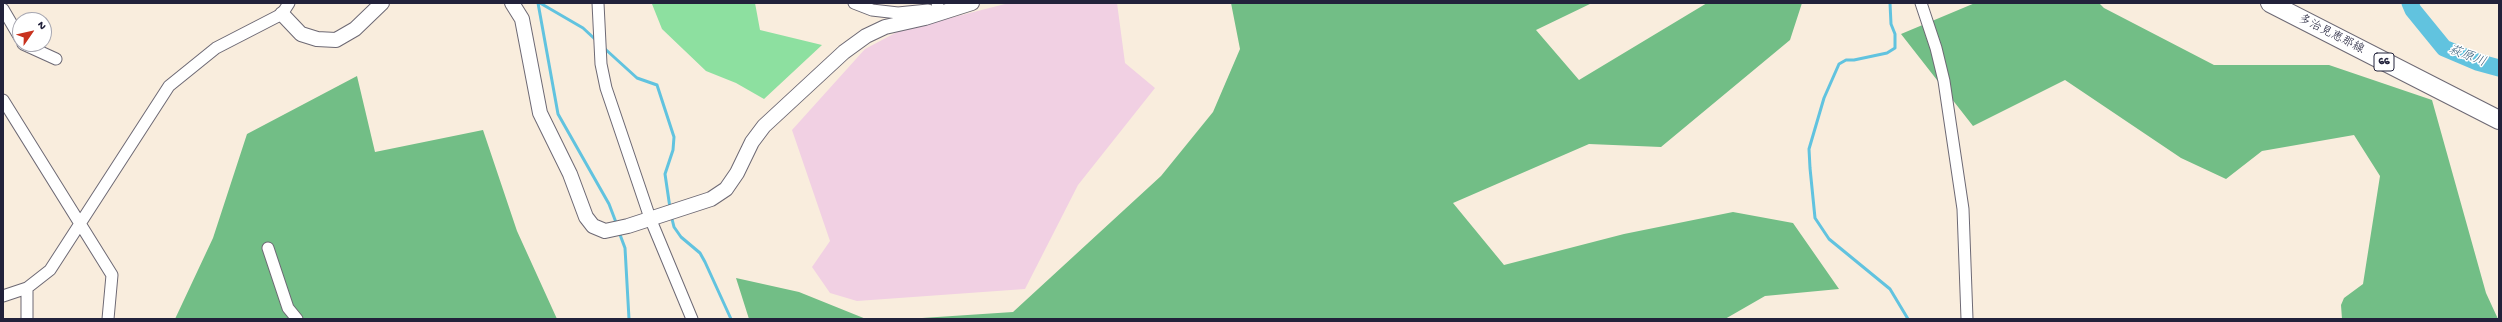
<!DOCTYPE html>
<html>
<head>
<meta charset="utf-8">
<style>
  body { margin:0 }
  #map { position:relative; width:2502px; height:322px; overflow:hidden; background:#f9eddd; font-family:"Gochi Hand",sans-serif }
  canvas { display:block }
  .frame { position:absolute; inset:0; border:4px solid #22223b; pointer-events:none }
  .north { position:absolute; left:12px; top:12px; width:40px; height:40px; box-sizing:border-box; background:#fff; border:1px solid #a7a7b1; border-radius:50%; rotate:56deg; font-size:11px; font-weight:700; line-height:16px; text-align:center; color:#22223b }
  .north::after { content:''; display:block; margin:auto; width:14px; height:18px; background:#c8321e; clip-path:polygon(50% 0,100% 100%,50% 72%,0 100%) }
</style>
</head>
<body>
<div id="map">
<canvas width="2502" height="322"></canvas>
<div class="frame"></div>
<div class="north">N</div>
</div>
<script>
const c = document.querySelector('canvas').getContext('2d');
c.lineJoin = 'round';
function fillPath(path, color) { c.fillStyle = color; c.fill(path, 'evenodd'); }
const shape = rows => new Path2D(rows.map(r => 'M' + r).join(''));
function stroke(path, color, width, dash) { c.strokeStyle = color; c.lineWidth = width; c.lineCap = dash ? 'butt' : 'round'; c.setLineDash(dash || []); c.stroke(path); }
function label(font, color, halo, rows, align = 'center') {
  c.font = font + ' "Gochi Hand","Klee One",sans-serif'; c.lineWidth = 3; c.setLineDash([]); c.textBaseline = 'middle'; c.strokeStyle = halo; c.fillStyle = color; for (const [text, x, y, turn = 0] of rows) {
    c.save(); c.translate(x, y); c.rotate((+turn || 0) * Math.PI / 180); c.textAlign = isNaN(turn) ? turn : align; if (halo) c.strokeText(text, 0, 0); c.fillText(text, 0, 0); c.restore();
  }
}
fillPath(shape([
  [1009,3,1117,3,1125,63,1155,88,1078,185,1025,289,857,301,830,293,812,267,830,241,792,130,865,49,899,31]
]), '#f1d0e3');
fillPath(shape([
  [755,3,760,30,822,45,764,99,736,83,706,71,662,29,652,4]
]), '#8de0a0');
fillPath(shape([
  [1231,3,1592,3,1536,30,1579,80,1707,3,1802,3,1790,40,1661,147,1589,144,1453,203,1504,265,1624,234,1733,212,1793,223,1839,289,1765,296,1725,319,907,319,1013,312,1161,176,1213,112,1240,49],
  [1975,3,2099,3,2104,8,2214,65,2329,65,2432,100,2486,293,2498,319,2342,319,2341,305,2344,298,2363,284,2380,176,2354,135,2262,151,2226,179,2181,158,2065,80,1973,126,1901,34],
  [357,76,375,152,483,130,517,231,557,319,175,319,213,238,247,134],
  [736,278,799,292,866,319,749,319]
]), '#72be86');
stroke(shape([
  [538,3,558,114,609,204,617,225],
  [540,3,583,28,597,41],
  [1890,3,1891,24,1895,34,1895,48,1887,53,1854,60,1846,60,1839,64,1824,98,1809,149,1810,168,1815,218,1829,239,1890,289,1908,319],
  [604,48,637,78,657,85,674,137,673,150,665,174,670,208],
  [671,215,674,227,681,237,700,253,705,262,731,319],
  [619,232,625,248,629,319]
]), '#61c3df', 3);
stroke(shape([
  [2410,3,2413,10,2444,48,2477,62,2499,68]
]), '#61c3df', 17);
const minor = shape([
  [598,3,601,64,606,88,650,218,692,319],
  [854,3,872,10,898,13,928,10,932,16],
  [1921,3,1936,48,1944,81,1963,209,1967,319],
  [3,9,20,38],
  [935,14,938,3],
  [23,44,56,59],
  [3,100,112,275,108,319],
  [268,248,288,308,297,319],
  [27,288,27,319],
  [3,296,27,288,50,270,169,86,216,48,282,14,289,3]
]);
const tertiary = shape([
  [512,3,522,19,540,113,570,174,586,217,593,226,605,231,628,226,711,199,726,189,737,173,752,142,764,126,844,52,866,36,885,27,925,18,972,3],
  [282,14,301,34,317,39,336,40,355,29,382,3]
]);
const primary = shape([
  [2270,3,2499,120]
]);
stroke(minor, '#6d6974', 13);
stroke(tertiary, '#6d6974', 16);
stroke(primary, '#6d6974', 20);
stroke(minor, '#fff', 11);
stroke(tertiary, '#fff', 14);
stroke(primary, '#fff', 18);
for (const [x, y, w] of [
  [2384,62,20]
]) { const box = new Path2D(); box.roundRect(x - w / 2, y - 9, w, 18, 3); c.fillStyle = '#fff'; c.fill(box); stroke(box, '#22223b', 1); }
label('bold 11px', '#22223b', null, [
  ["66",2384,62]
]);
label('12px', '#22223b', '#fff', [
  ["多治見恵那線",2331,35,27]
]);
label('italic 13px', '#3b627d', '#fff', [
  ["萩原川",2467,57,21]
]);
</script>
</body>
</html>
